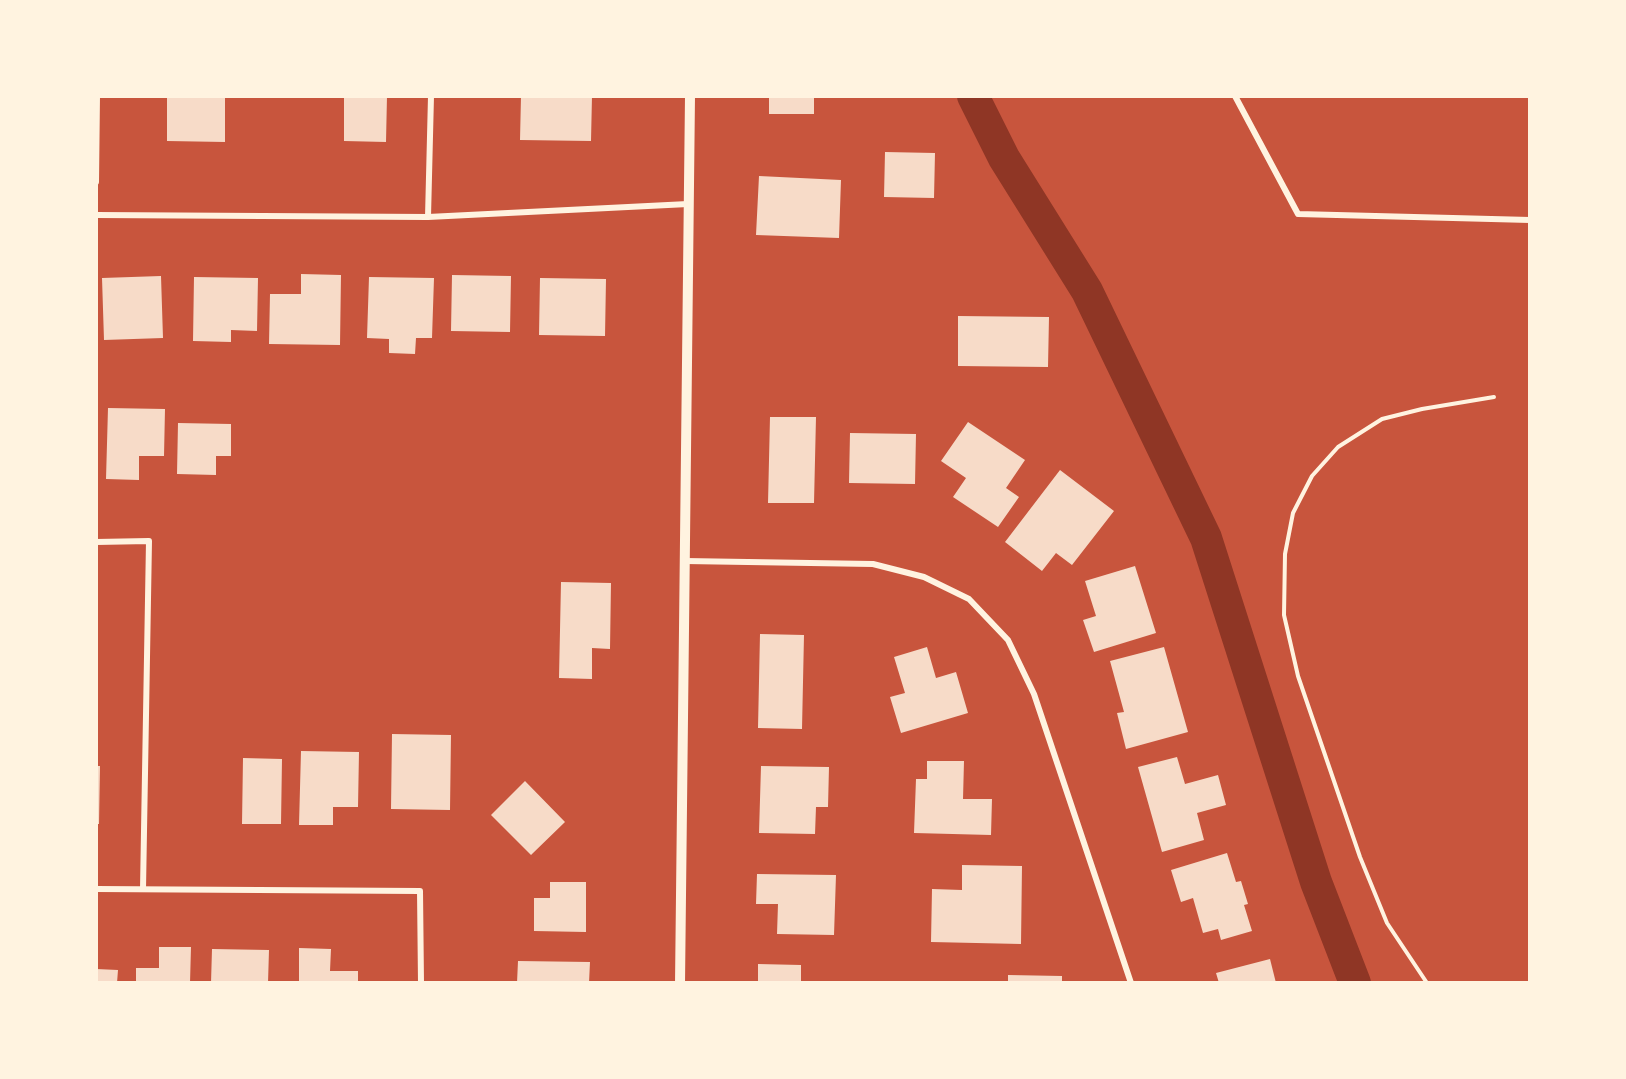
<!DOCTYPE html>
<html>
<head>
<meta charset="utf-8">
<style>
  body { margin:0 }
  #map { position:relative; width:1626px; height:1079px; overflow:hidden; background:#c8553d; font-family:"Libre Baskerville",serif }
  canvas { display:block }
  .frame { position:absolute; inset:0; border:98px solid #fff3e0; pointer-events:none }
</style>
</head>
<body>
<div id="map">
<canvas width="1626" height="1079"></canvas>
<div class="frame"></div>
</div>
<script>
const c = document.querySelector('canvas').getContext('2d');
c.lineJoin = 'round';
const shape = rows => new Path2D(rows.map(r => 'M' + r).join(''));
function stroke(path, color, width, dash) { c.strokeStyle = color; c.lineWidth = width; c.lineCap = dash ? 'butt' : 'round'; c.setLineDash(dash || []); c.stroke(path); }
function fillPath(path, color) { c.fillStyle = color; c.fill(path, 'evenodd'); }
stroke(shape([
  [973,96,1004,158,1087,291,1206,538,1316,882,1355,983]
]), '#8f3625', 32);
fillPath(shape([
  [167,96,225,96,225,142,167,141],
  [344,96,387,96,386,142,344,141],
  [521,96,592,96,591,141,520,140],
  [769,96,814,96,814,114,769,114],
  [885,152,935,153,934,198,884,197],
  [759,176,841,180,839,238,756,235],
  [301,274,341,275,340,345,269,344,270,294,301,294],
  [452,275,511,276,510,332,451,331],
  [161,276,163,338,104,340,102,278],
  [194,277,258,278,257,331,231,330,231,342,193,341],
  [369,277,434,278,432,338,416,338,415,354,389,353,389,339,367,338],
  [540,278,606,279,605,336,539,335],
  [958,316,1049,317,1048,367,958,366],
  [108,408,165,409,164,456,139,456,139,480,106,479],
  [770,417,816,417,814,503,768,503],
  [968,422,1025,460,1006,488,1019,497,998,527,953,497,966,478,941,461],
  [178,423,231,424,231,456,216,456,216,475,177,474],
  [850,433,916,434,915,484,849,483],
  [1060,470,1114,511,1072,565,1056,553,1042,571,1005,542],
  [1135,566,1156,633,1094,652,1083,620,1096,616,1085,581],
  [561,582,611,583,610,649,592,648,592,679,559,678],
  [760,634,804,635,802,729,758,728],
  [927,647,936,678,956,672,968,713,901,733,890,697,905,693,894,657],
  [1164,647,1188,732,1126,749,1117,713,1124,712,1110,661],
  [392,734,451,735,450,810,391,809],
  [301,751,359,752,358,807,333,807,333,825,299,825],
  [1177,757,1185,784,1218,775,1226,805,1197,813,1204,840,1162,852,1138,767],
  [243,758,282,759,281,824,242,824],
  [927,761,964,761,963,799,992,799,991,835,914,833,916,779,927,779],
  [96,766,100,766,99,824,96,824],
  [761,766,829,767,828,807,816,807,815,834,759,833],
  [525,781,565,822,531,855,491,815],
  [1227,853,1236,882,1241,881,1248,904,1244,905,1252,931,1221,940,1218,929,1203,933,1193,898,1181,902,1171,870],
  [962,865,1022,866,1021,944,931,942,932,889,962,890],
  [757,874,836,875,834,935,777,934,778,904,756,904],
  [550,882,586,882,586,932,534,931,534,898,550,898],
  [159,947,191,947,190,983,136,983,136,968,159,968],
  [299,948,331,949,330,971,358,971,358,983,299,983],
  [212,949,269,950,268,983,211,983],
  [1270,959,1276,983,1219,983,1216,973],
  [518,961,590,962,589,983,517,983],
  [758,964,801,965,801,983,758,983],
  [96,969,118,970,117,983,96,983],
  [1008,975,1062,976,1062,983,1008,983]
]), '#f7dbc8');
stroke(shape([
  [1427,983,1387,923,1360,857,1298,676,1284,615,1285,554,1293,513,1312,476,1338,447,1382,419,1422,409,1494,397]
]), '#fff3e0', 4);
stroke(shape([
  [1235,96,1298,214,1530,220],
  [96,182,97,96],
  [96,215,428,217,688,204],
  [428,217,431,96],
  [96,542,149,541,143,889],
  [685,561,873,564,924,577,969,599,1008,640,1034,694,1131,983],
  [96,889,420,891,421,983]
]), '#fff3e0', 6);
stroke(shape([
  [680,983,690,96]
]), '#fff3e0', 10);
</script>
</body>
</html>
